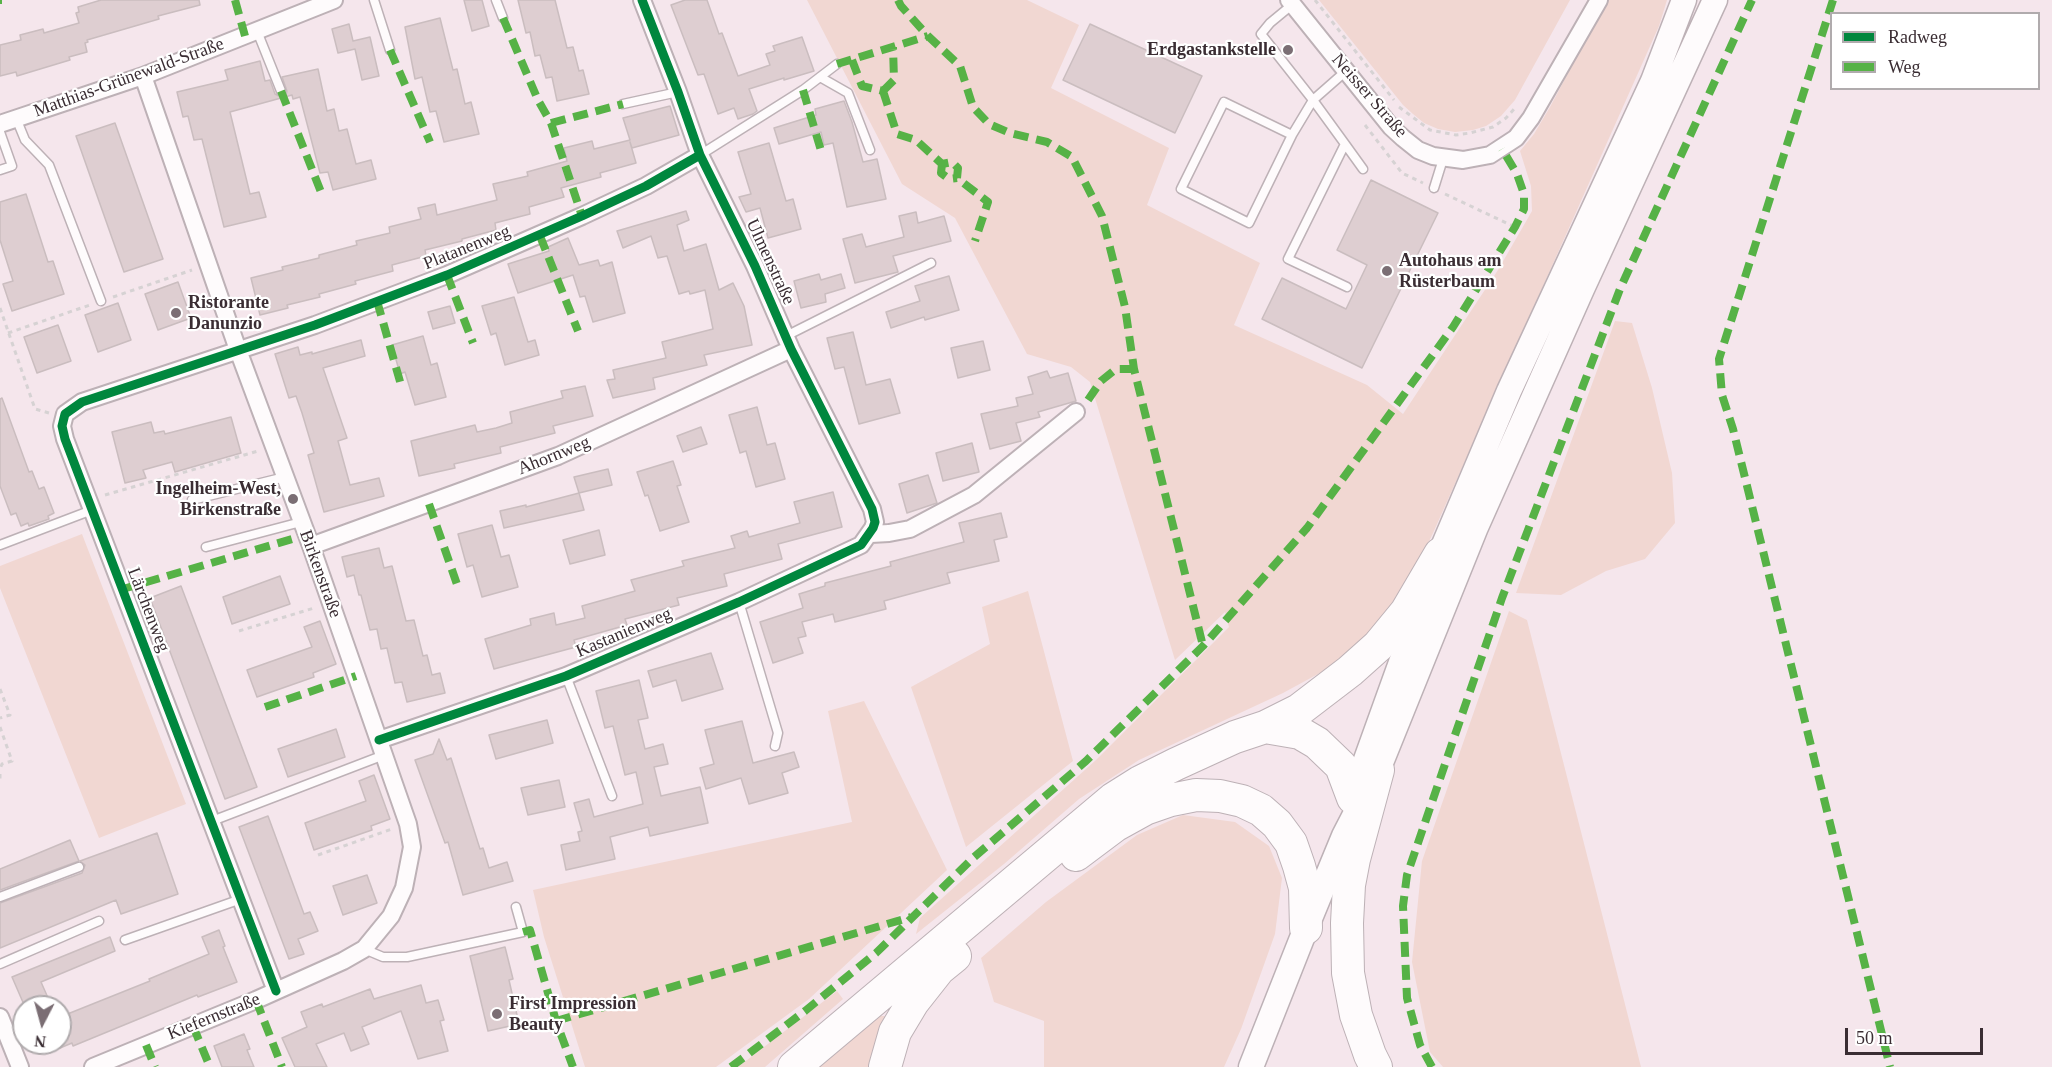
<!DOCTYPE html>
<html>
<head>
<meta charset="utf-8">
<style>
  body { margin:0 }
  #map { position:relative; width:2052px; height:1067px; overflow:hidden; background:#f5e6ec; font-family:Georgia,serif }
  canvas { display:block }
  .legend { position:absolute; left:1830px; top:12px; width:210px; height:78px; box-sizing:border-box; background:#fff; border:2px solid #b0abad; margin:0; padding:8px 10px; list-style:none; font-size:18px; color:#3a2d33 }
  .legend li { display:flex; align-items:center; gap:12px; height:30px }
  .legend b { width:30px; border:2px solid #b0abad }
  .north { position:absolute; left:12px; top:995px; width:60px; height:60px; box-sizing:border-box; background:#fff; border:2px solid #b0abad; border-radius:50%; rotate:186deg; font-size:16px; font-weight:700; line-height:24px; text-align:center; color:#3a2d33 }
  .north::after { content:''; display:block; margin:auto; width:21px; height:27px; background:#7b6e74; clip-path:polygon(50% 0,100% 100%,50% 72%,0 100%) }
  .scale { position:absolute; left:1845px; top:1028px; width:138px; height:27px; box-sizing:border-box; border:3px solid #3a2d33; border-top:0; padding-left:8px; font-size:18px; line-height:21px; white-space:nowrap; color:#3a2d33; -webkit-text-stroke:4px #fff; paint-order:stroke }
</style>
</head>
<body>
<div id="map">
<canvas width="2052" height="1067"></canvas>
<ul class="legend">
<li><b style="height:8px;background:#00873e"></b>Radweg</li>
<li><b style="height:8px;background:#56b246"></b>Weg</li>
</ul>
<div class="north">N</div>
<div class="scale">50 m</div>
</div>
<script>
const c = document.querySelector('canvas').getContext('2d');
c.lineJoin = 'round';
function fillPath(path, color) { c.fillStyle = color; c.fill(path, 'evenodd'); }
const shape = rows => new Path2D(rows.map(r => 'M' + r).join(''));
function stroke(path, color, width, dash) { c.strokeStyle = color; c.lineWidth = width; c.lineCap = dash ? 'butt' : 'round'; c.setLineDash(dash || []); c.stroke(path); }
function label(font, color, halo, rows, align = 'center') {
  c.font = font + ' Georgia,serif'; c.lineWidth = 4.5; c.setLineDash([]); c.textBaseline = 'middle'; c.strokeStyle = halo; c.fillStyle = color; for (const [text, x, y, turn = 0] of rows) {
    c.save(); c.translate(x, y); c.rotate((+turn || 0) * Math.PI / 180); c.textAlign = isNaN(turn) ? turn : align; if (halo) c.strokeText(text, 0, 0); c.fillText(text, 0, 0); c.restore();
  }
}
fillPath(shape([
  [807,0,1027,0,1079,25,1051,88,1169,148,1147,205,1260,263,1234,325,1367,385,1403,414,1498,270,1532,211,1531,186,1520,151,1534,134,1550,107,1607,0,1667,0,1659,26,1433,533,1416,569,1389,614,1342,661,1283,693,1139,760,1079,799,1004,864,916,934,920,918,1096,760,1229,627,1225,612,1175,660,1090,382,1071,367,1027,354,955,218,902,184],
  [1319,0,1570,0,1515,100,1501,116,1486,126,1473,130,1455,132,1438,129,1424,123,1413,114,1403,105],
  [1615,321,1632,323,1652,388,1672,473,1675,523,1645,559,1606,571,1561,595,1516,593],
  [82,534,186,804,99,838,0,588,0,566],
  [1028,591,1073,761,966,847,911,687,990,644,982,607],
  [1509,611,1527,620,1641,1067,1443,1067,1430,1052,1412,962,1422,861],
  [864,701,947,870,809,999,716,1067,585,1067,544,937,533,890,852,822,828,711],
  [1183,815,1235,822,1269,846,1282,878,1275,934,1241,1029,1224,1067,1044,1067,1044,1021,994,1002,981,958,1046,902,1137,835],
  [837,991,843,999,765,1067,738,1067],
  [874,1016,887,1016,872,1067,810,1067]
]), '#f1d7d2');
const building = shape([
  [101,0,199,0,200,5,158,16,159,19,87,40,88,42,85,43,87,52,69,57,70,60,17,76,16,72,0,76,0,45,21,40,20,35,43,29,44,33,79,23,76,13,79,12,78,7,101,0],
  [464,0,482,0,489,26,472,31,464,0],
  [518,0,555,0,567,48,573,47,579,71,583,70,589,94,557,101,552,77,546,78,540,55,535,56,530,32,526,33,518,0],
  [685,0,707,0,719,34,722,33,738,76,770,65,766,54,775,51,773,46,802,37,814,71,784,80,784,78,749,89,757,111,753,114,738,119,734,108,718,114,704,74,698,75,671,5,685,0],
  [440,18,453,70,457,69,465,104,471,102,479,134,444,142,436,111,430,112,422,77,415,79,405,27,440,18],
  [349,24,353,41,370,37,379,76,362,80,355,49,338,53,332,29,349,24],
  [1090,24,1202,76,1175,133,1063,80,1090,24],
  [260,61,265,81,270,80,275,94,281,97,286,95,287,91,282,77,318,69,327,111,334,109,339,131,347,129,356,164,371,160,376,179,333,190,328,172,320,173,300,97,293,99,292,95,230,112,250,194,259,192,266,217,224,227,202,139,194,140,188,116,183,117,177,92,228,80,225,70,260,61],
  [844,101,852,122,863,162,877,159,886,199,847,207,833,143,824,145,821,132,779,144,774,128,816,115,815,109,844,101],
  [670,106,679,135,632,148,630,142,636,163,600,173,601,177,561,188,564,197,529,207,530,214,495,223,496,230,462,239,462,241,425,250,426,256,392,265,393,271,355,281,356,284,319,294,320,297,287,305,288,308,260,315,251,278,283,270,282,267,319,258,319,255,357,245,356,241,390,233,389,227,421,219,418,208,435,204,437,215,497,200,493,184,528,176,527,172,567,161,564,148,592,141,594,149,630,140,623,118,670,106],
  [115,123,163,259,124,272,76,136,115,123],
  [769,143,786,201,793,199,801,229,768,238,760,208,746,212,739,197,751,194,738,152,769,143],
  [1371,180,1438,213,1362,368,1262,319,1282,278,1346,309,1367,265,1337,250,1371,180],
  [26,194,48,262,53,261,64,294,12,311,3,284,13,281,0,240,0,202,26,194],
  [686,211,689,220,677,225,684,251,706,244,719,290,733,283,744,306,752,345,704,355,707,365,653,378,655,389,613,398,607,380,615,379,613,370,666,358,662,342,713,329,705,290,690,294,689,291,679,294,667,256,658,258,651,236,623,248,617,231,686,211],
  [916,212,918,223,944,216,951,241,893,256,898,272,855,283,843,239,862,234,866,247,904,237,899,216,916,212],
  [568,238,579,265,598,260,600,266,612,262,625,313,593,322,585,296,580,297,573,275,518,293,508,264,549,251,548,247,568,238],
  [819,274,821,280,841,274,845,288,825,294,826,302,801,308,794,281,819,274],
  [949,276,959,310,925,320,924,317,891,328,886,312,920,301,915,286,949,276],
  [178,282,191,318,158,330,145,294,178,282],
  [514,297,528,342,535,340,539,355,505,365,496,333,491,335,482,306,514,297],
  [118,303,131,340,98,352,85,315,118,303],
  [450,306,455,323,433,329,428,312,450,306],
  [58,325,71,361,37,373,24,337,58,325],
  [853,332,866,385,890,379,900,413,859,424,844,367,835,369,827,338,853,332],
  [423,336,431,365,437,363,446,397,415,405,405,372,400,374,392,345,423,336],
  [361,340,365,356,323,368,347,438,338,441,350,485,379,478,384,496,324,512,308,455,314,453,302,413,296,396,289,398,275,354,298,347,300,355,312,352,312,354,361,340],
  [983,341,990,370,958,378,951,348,983,341],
  [1047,371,1050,378,1068,373,1076,401,1038,412,1040,417,1016,423,1021,441,990,449,981,414,1018,406,1016,398,1033,394,1028,377,1047,371],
  [585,386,593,416,553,426,555,433,500,447,501,453,454,464,455,468,419,476,411,441,475,425,477,432,496,428,512,423,510,412,563,398,561,391,585,386],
  [2,398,29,472,32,471,39,489,44,487,54,513,48,516,49,519,29,526,28,523,21,526,16,513,11,515,0,486,0,399,2,398],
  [757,407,767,445,775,443,785,479,756,487,746,451,740,453,729,415,757,407],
  [231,417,241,453,175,472,172,462,143,470,146,478,125,483,112,432,151,422,154,433,164,431,165,434,231,417],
  [701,427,707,444,683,452,677,436,701,427],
  [972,443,979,472,943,481,936,453,972,443],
  [673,461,681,485,677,486,689,522,660,531,648,495,645,496,637,472,673,461],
  [608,469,612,485,579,493,574,477,608,469],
  [928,475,937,503,907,513,899,484,928,475],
  [833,492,842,527,778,544,782,559,724,574,727,586,677,598,679,605,625,619,627,625,574,640,576,647,494,669,485,639,531,625,530,619,554,613,556,625,585,618,582,606,635,591,631,580,684,566,682,561,735,548,731,536,747,531,749,537,800,523,794,502,833,492],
  [579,493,584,510,504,528,500,511,526,505,526,507,579,493],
  [1001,513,1007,537,994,540,999,561,947,573,950,583,884,601,886,609,835,622,833,614,802,622,806,636,798,638,803,653,773,663,760,622,803,608,799,594,825,586,825,583,891,566,890,562,964,542,959,523,1001,513],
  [492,525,501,557,509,555,518,587,482,597,473,565,467,567,458,534,492,525],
  [599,530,605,555,570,564,563,540,599,530],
  [379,548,384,568,392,566,406,621,414,620,423,656,427,655,432,675,440,673,445,693,407,702,402,682,395,683,387,648,381,649,377,629,370,630,361,595,359,595,354,575,347,577,342,557,379,548],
  [280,576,290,604,232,624,223,597,280,576],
  [181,586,257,787,225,799,150,598,181,586],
  [320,621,336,664,313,673,314,677,257,697,247,670,312,647,304,627,320,621],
  [711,653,723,689,682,701,676,680,653,687,648,671,711,653],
  [639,680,648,718,638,720,645,749,663,744,668,764,654,767,661,796,700,787,708,823,650,836,648,827,610,837,615,859,566,870,561,845,580,841,578,832,582,831,574,803,589,799,594,817,643,804,636,772,625,775,613,726,605,728,596,691,639,680],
  [547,720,553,743,496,759,489,735,547,720],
  [742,721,753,763,794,752,799,767,782,773,788,793,749,804,741,778,706,789,700,768,714,764,705,730,742,721],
  [336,729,345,757,288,777,278,749,336,729],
  [439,739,447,760,451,758,480,849,483,848,489,868,507,862,513,881,463,895,448,842,445,843,415,760,433,754,439,739],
  [374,775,390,819,371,826,372,830,314,850,305,823,366,801,359,781,374,775],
  [559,780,565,807,528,815,521,788,559,780],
  [268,816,304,914,310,912,318,931,298,939,304,954,289,959,239,827,268,816],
  [157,833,178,894,121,914,116,900,0,948,0,903,82,873,85,865,80,861,157,833],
  [70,840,79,861,0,890,0,869,70,840],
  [367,875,377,903,343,915,333,886,367,875],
  [219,930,225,946,223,947,237,982,198,997,197,995,73,1046,72,1043,60,1048,60,1017,150,981,149,979,209,954,202,937,219,930],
  [110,937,115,951,41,982,52,1007,25,1007,12,977,110,937],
  [505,947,513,979,509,980,519,1024,488,1031,470,956,505,947],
  [421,985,426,1003,438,1000,444,1020,440,1021,448,1051,418,1059,401,1011,362,1027,369,1044,351,1051,344,1033,316,1044,327,1067,295,1067,282,1038,307,1027,301,1012,322,1004,323,1007,370,989,374,999,421,985],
  [244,1034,250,1049,247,1050,254,1067,222,1067,214,1046,244,1034]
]);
fillPath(building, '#deced1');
stroke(building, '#cabdbf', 1.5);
const service = shape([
  [374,0,390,50],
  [496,0,503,18],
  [257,31,281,91],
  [1346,71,1313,100,1345,144,1288,259,1347,287],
  [820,77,848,93,870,150],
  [623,104,678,92],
  [16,118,25,140,49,165,101,301],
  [0,132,12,166,0,170],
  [1292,135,1224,102,1181,189,1249,223,1292,135,1313,100,1261,34,1270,23,1293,4],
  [1345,144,1363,169],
  [700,155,803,90,837,64],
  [1434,188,1443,159],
  [786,336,931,263],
  [192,500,285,477],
  [0,545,92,510],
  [206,547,301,522],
  [739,602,778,733,775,746],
  [566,676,612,796],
  [212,821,384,755],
  [0,897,79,867],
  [125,940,241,899],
  [364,949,383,957,407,957,523,932,516,907],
  [0,964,99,921]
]);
const minor = shape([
  [1289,0,1391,127,1403,138,1418,150,1433,156,1463,160,1490,155,1516,138,1531,118,1599,0],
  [0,124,143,76,334,0],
  [871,534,889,533,910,529,974,495,1076,412],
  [311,546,558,456,791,349],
  [379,740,566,676,739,602,861,545,873,528,875,522,872,509,791,349,755,266,700,155,678,92,642,0],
  [276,991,65,439,62,426,65,414,82,402,315,325,447,275,582,216,646,186,700,155],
  [0,1017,20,1067],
  [93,1067,256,1000,343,961,364,949,391,916,404,888,412,847,408,824,311,546,238,350,143,76]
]);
const secondary = shape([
  [1359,779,1440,554,1509,391,1653,81,1684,0],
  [1251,1067,1306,928,1344,836,1378,770,1476,527,1582,289,1715,0]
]);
const motorway = shape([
  [1265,727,1300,733,1317,743,1341,766,1353,798],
  [1076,855,1116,825,1145,809,1171,800,1196,795,1220,796,1242,801,1261,810,1277,824,1291,843,1299,866,1305,888,1306,928],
  [794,1067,1113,799,1140,782,1176,764,1235,737,1265,727,1299,710,1350,671,1378,646,1406,612,1440,554],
  [885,1067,895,1032,913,1002,939,969,955,956],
  [1376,1067,1370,1055,1356,1015,1348,973,1347,923,1349,885,1354,859,1378,770]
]);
stroke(service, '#bdb1b6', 11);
stroke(minor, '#bdb1b6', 20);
stroke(secondary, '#bdb1b6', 27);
stroke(motorway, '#bdb1b6', 34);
stroke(shape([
  [1315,0,1394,100],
  [1399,107,1430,130,1456,135,1470,133,1493,127,1506,118,1515,108],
  [1365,125,1402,173,1423,183],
  [1445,194,1515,227],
  [113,297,192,270],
  [0,308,35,409,49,413],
  [8,333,90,305],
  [105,495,258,451],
  [239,631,314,608],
  [0,689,10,715,0,718],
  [0,727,12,761,2,764,0,769],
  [0,774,0,779],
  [318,855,392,829]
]), '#d6d2d3', 3, [4.5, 4.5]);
stroke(service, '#fefbfc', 8);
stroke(minor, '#fefbfc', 16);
stroke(secondary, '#fefbfc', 24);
stroke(motorway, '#fefbfc', 32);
stroke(shape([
  [0,0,2,0],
  [235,0,245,36],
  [898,0,901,6,928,36,960,66,973,107,989,124,1010,133,1047,142,1072,157,1102,216,1125,307,1134,369,1203,646],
  [1833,0,1719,359,1722,395,1733,429,1890,1067],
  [503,18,538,100,551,123,582,216],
  [390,50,430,142],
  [852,60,862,86,883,91],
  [837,64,928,36],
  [803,90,822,154],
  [281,91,321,192],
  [883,91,897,134,916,140,942,164,952,162,958,168,957,178,988,202,975,241],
  [883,91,894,80,893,47],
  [551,123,623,104],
  [942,164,941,173,949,179,957,178],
  [540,236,578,331],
  [447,275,473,343],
  [377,301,401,385],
  [1088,400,1101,381,1116,369,1134,369],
  [429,504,459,590],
  [123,589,306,535],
  [265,707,356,676],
  [523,932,530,930,556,1021,573,1067],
  [256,1000,282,1067],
  [556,1021,911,917],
  [193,1026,210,1067],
  [146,1045,155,1067],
  [731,1067,805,1011,876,953,973,858,1086,761,1203,646,1307,528,1453,327,1515,227,1524,209,1524,194,1517,174,1502,149],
  [1432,1067,1420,1045,1407,998,1403,906,1407,875,1502,598,1620,289,1752,0]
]), '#56b246', 8, [15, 8]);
stroke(shape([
  [379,740,566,676,739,602,861,545,873,528,875,522,872,509,791,349,755,266,700,155,678,92,642,0],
  [276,991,65,439,62,426,65,414,82,402,315,325,447,275,582,216,646,186,700,155]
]), '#00873e', 9);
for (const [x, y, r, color] of [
  [1288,50,6,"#7b6e74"],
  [1387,271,6,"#7b6e74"],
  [176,313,6,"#7b6e74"],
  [293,499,6,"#7b6e74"],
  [497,1014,6,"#7b6e74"]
]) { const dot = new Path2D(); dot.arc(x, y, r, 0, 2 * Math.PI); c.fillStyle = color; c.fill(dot); stroke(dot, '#fff', 2); }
label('bold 18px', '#3a2d33', '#fff', [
  ["Erdgastankstelle",1276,50,"right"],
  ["Autohaus am",1399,261],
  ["Rüsterbaum",1399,282],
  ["Ristorante",188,303],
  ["Danunzio",188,324],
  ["Ingelheim-West,",281,489,"right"],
  ["Birkenstraße",281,510,"right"],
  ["First Impression",509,1004],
  ["Beauty",509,1025]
], 'left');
label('18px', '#3a2d33', '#fff', [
  ["Matthias-Grünewald-Straße",129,78,-20],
  ["Neisser Straße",1369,96,49],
  ["Platanenweg",467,248,-22],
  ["Ulmenstraße",770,262,65],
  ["Ahornweg",554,456,-22],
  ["Birkenstraße",320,574,70],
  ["Lärchenweg",148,610,69],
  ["Kastanienweg",624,633,-23],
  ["Kiefernstraße",214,1017,-22]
]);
</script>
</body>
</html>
